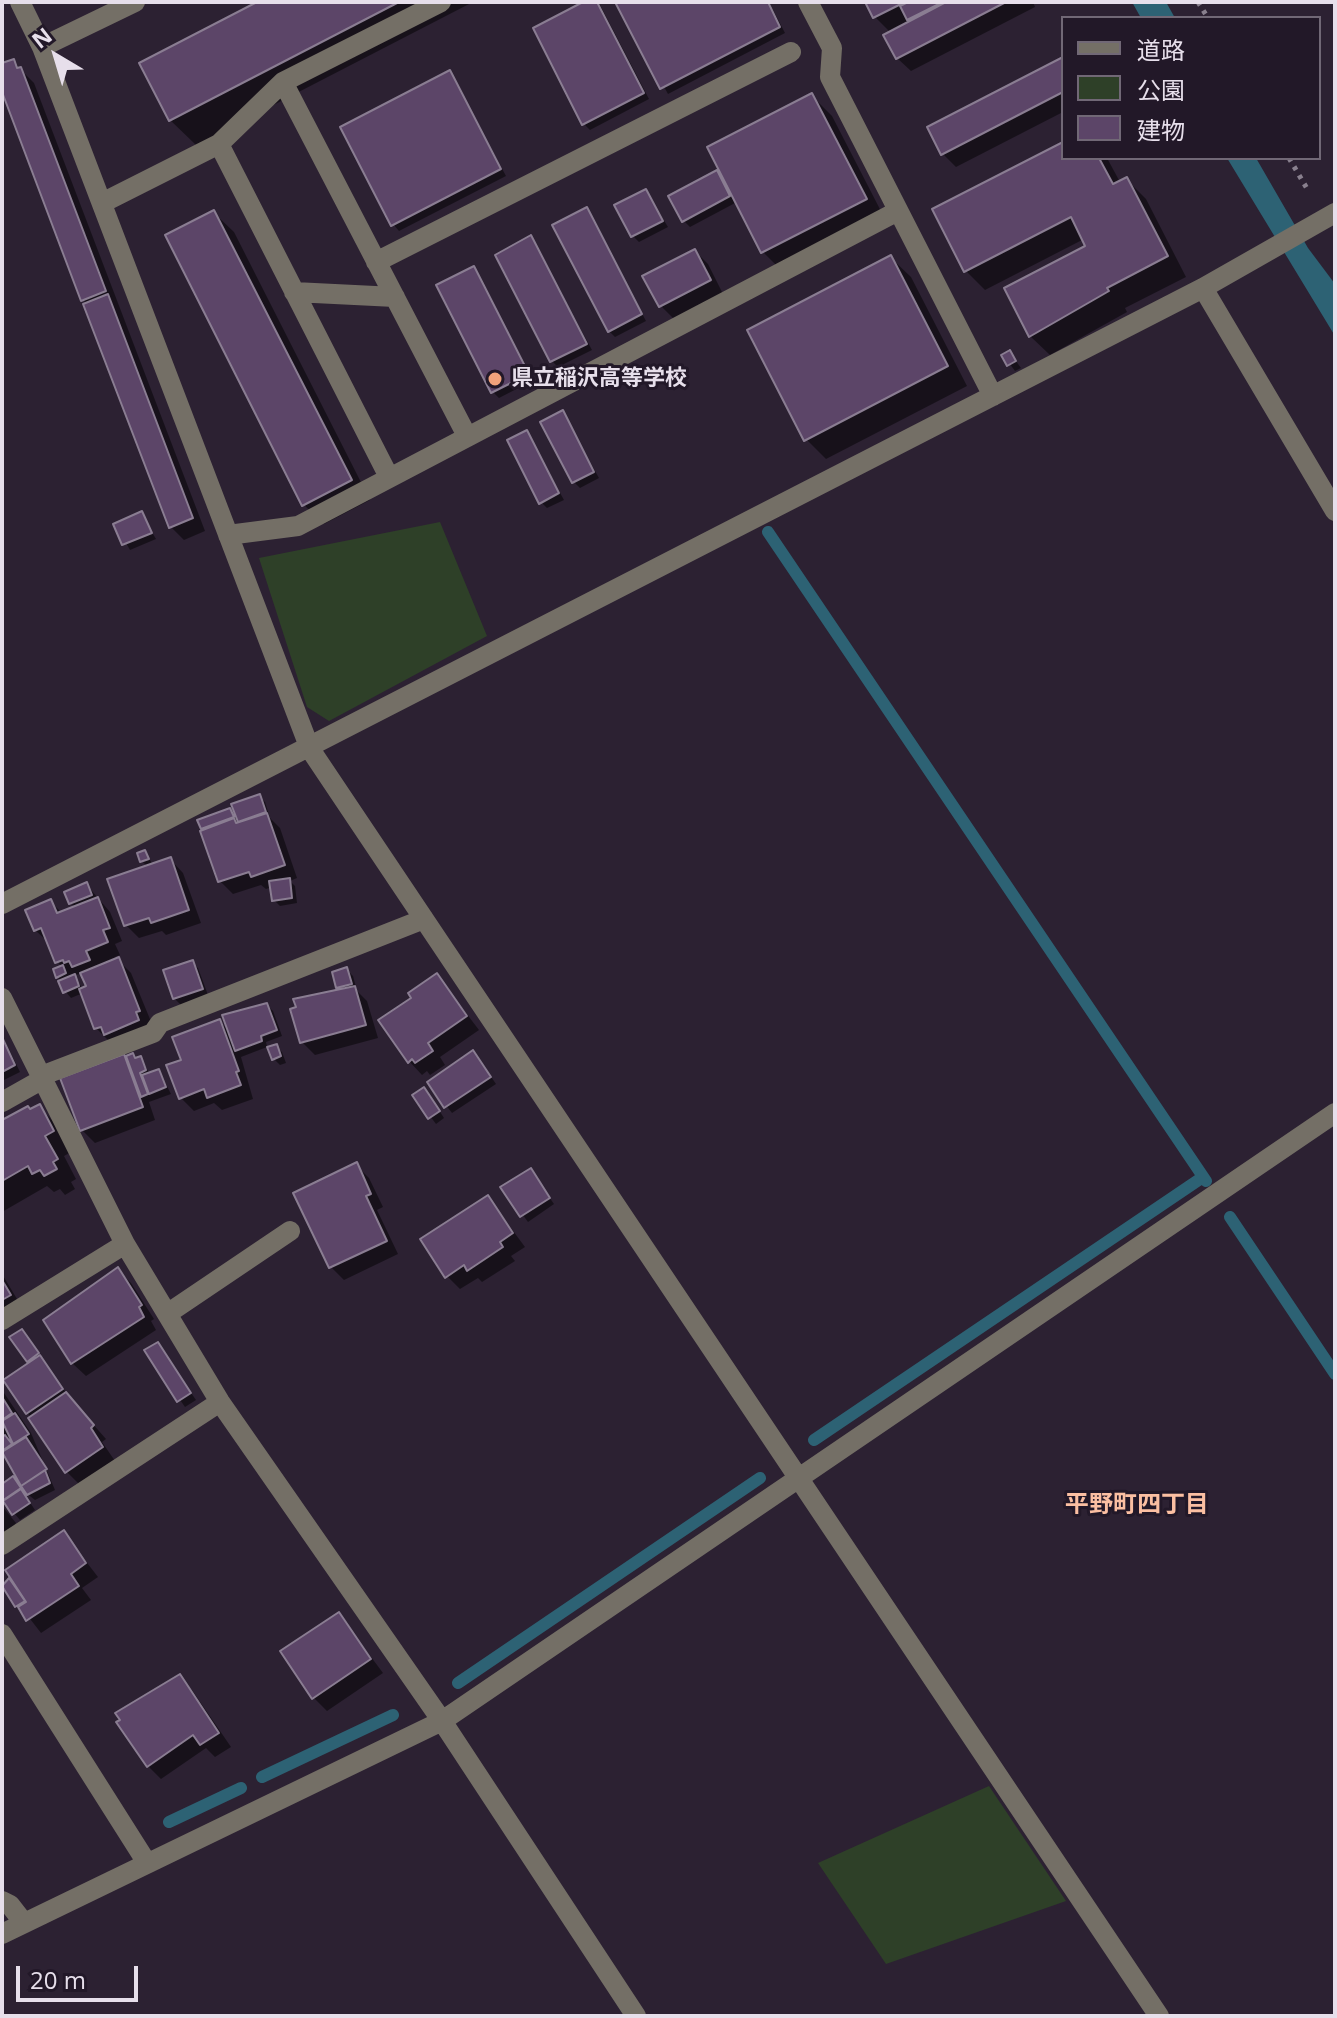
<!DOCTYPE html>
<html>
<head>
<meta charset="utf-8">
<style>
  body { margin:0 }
  #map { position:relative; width:1337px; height:2018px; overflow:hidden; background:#2c2132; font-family:"Open Sans","Noto Sans JP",sans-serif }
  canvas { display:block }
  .frame { position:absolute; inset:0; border:4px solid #e7dfeb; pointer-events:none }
  .legend { position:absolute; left:1061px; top:16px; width:260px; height:144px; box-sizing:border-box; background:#221828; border:2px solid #716876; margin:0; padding:10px 14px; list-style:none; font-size:24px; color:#e7dfeb }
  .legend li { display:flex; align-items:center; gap:16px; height:40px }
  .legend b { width:40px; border:2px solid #716876 }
  .north { position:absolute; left:16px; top:16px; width:80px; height:80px; -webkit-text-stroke:6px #221828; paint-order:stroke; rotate:322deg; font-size:22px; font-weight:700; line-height:32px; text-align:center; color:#e7dfeb }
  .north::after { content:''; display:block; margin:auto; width:28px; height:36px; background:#e7dfeb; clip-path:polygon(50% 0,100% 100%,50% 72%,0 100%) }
  .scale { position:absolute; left:16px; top:1966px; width:122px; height:36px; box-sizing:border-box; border:4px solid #e7dfeb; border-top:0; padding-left:10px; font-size:24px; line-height:28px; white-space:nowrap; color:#e7dfeb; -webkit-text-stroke:6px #221828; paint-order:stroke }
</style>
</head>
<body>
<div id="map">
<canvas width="1337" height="2018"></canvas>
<div class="frame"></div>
<ul class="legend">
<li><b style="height:10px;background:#746f66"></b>道路</li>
<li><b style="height:22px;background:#2e4028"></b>公園</li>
<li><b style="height:22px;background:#5c4568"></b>建物</li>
</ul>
<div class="north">N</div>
<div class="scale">20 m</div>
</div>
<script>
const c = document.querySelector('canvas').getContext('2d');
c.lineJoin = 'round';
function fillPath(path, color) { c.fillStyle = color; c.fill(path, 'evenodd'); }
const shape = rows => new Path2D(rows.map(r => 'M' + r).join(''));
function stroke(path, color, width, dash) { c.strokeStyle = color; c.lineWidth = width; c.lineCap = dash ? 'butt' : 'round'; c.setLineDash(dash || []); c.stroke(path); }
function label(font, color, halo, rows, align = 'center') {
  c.font = font + ' "Open Sans","Noto Sans JP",sans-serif'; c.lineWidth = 6; c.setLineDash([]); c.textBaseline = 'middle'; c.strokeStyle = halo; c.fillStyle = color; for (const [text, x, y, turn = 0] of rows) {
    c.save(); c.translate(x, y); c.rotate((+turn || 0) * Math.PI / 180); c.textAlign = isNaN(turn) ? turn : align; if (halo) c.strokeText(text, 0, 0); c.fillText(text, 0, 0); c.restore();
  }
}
fillPath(shape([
  [440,522,487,636,329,721,307,707,259,558],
  [989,1786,1066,1901,886,1964,818,1863]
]), '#2e4028');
fillPath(shape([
  [1132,2,1166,2,1175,18,1141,18],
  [1227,158,1256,158,1308,248,1335,284,1335,336]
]), '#2d6274');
fillPath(shape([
  [262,2,473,2,196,145,170,120],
  [588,2,600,5,649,99,590,130,584,124],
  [617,2,769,2,785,33,668,94],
  [868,2,1033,2,1035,7,911,71,897,58,891,33,875,17],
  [1063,59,1063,112,956,167,943,154],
  [13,62,34,83,205,531,184,540,171,527,2,86,2,66],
  [450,72,506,176,399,231,393,224],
  [812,96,832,116,885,219,783,272,763,252,737,202,690,227,684,221,717,173,726,182],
  [1063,144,1063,158,1107,158,1120,182,1126,179,1146,199,1186,277,1125,308,1127,312,1050,355,1030,336,1088,247,1084,239,985,290,966,271],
  [646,191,668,227,639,242,633,236],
  [586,209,646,321,615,337,609,331],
  [214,213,234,232,370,500,324,524,304,505],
  [531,238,592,350,558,367,552,361],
  [695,251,708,264,723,294,674,319,661,306],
  [891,258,911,277,967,386,826,459,806,439],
  [473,268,534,380,499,398,493,392],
  [1010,353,1021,368,1015,371,1004,356],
  [562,413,599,478,580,488,574,482],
  [526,432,564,500,547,508,541,502],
  [141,514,156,539,130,550,116,525],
  [259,796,265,802,270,818,280,828,297,878,290,881,295,886,297,903,280,906,274,900,272,887,266,889,261,885,233,894,220,881,202,828,230,810,239,819],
  [145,852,153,865,170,859,183,873,201,923,166,935,162,931,139,938,126,925,148,867,142,861],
  [86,884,110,912,122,941,115,944,120,955,115,957,131,973,152,1024,109,1041,96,1028,83,993,71,998,65,991,58,977,61,967,49,943,35,930,51,902,62,913,76,908,71,903],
  [82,974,88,987,83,989,73,975],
  [192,962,198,968,208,995,181,1005,174,998],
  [347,970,353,976,357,991,367,1001,378,1038,315,1055,302,1042,341,991,338,987],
  [437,975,479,1030,440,1057,445,1065,430,1075,427,1071,422,1075,409,1061,414,999],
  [267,1005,273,1011,282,1036,266,1042,267,1047,241,1057,253,1099,222,1110,214,1103,194,1111,181,1098,183,1061,219,1021,230,1032],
  [2,1035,20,1072,2,1081],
  [276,1046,282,1052,286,1063,280,1065,274,1059],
  [124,1056,131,1064,129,1058,140,1058,150,1074,159,1071,171,1094,149,1102,155,1120,95,1143,82,1130],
  [479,1059,496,1084,452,1113,429,1083],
  [415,1096,430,1096,444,1118,436,1124],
  [39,1107,59,1127,73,1151,64,1156,76,1179,71,1182,75,1189,65,1195,60,1189,54,1192,47,1186,2,1212,2,1123],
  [356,1165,369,1178,383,1207,377,1210,398,1254,344,1280,331,1267],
  [530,1170,554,1204,528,1222,503,1188],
  [488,1197,525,1247,511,1256,515,1261,482,1282,478,1278,460,1289,447,1276],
  [118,1270,131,1283,154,1319,151,1321,156,1330,86,1376,72,1363],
  [2,1274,23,1309,2,1321],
  [22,1331,69,1397,106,1439,102,1442,115,1461,80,1485,67,1472,6,1380,31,1363],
  [157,1344,196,1400,185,1407,146,1351],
  [2,1390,31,1433,55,1490,35,1500,21,1489,35,1510,20,1520,2,1499,2,1486,17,1476,2,1453],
  [2,1506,16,1523,2,1541],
  [64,1533,98,1577,82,1588,91,1600,41,1633,3,1584,9,1580,18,1589],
  [339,1614,383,1673,327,1711,314,1698],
  [179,1677,192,1690,231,1747,215,1757,206,1748,161,1779,148,1766]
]), '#0007');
stroke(shape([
  [768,532,1206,1181],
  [1230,1217,1335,1374],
  [814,1440,1203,1177],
  [458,1683,760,1478],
  [262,1777,393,1715],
  [169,1822,241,1788]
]), '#2d6274', 12);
const building = shape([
  [257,2,399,2,169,121,139,63,257,2],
  [583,2,597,2,644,93,582,125,533,28,583,2],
  [615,2,768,2,780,27,660,89,615,2],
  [865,2,905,2,873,18,865,2],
  [908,2,943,2,907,20,900,6,908,2],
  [946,2,1006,2,896,59,883,35,946,2],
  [1063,57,1063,92,941,155,927,127,1063,57],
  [14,59,17,68,21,67,106,291,81,301,2,92,2,63,14,59],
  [450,70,501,169,391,226,340,127,450,70],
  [812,93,867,199,761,253,707,147,812,93],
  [1063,142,1063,158,1099,158,1113,184,1127,177,1168,256,1107,288,1109,291,1029,337,1004,288,1085,246,1071,217,964,272,932,209,1063,142],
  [717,170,730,196,682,222,668,196,717,170],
  [646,189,663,221,631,237,614,205,646,189],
  [587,207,642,314,608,332,552,225,587,207],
  [214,210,352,480,302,506,165,235,214,210],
  [531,235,587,344,550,362,495,255,531,235],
  [695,249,711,280,659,307,642,276,695,249],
  [891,255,948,366,804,441,747,330,891,255],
  [474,266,529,374,491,393,436,285,474,266],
  [108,294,193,518,169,528,83,304,108,294],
  [1010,350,1016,361,1007,366,1001,355,1010,350],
  [563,410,594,472,572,483,540,422,563,410],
  [527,430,559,493,539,504,507,440,527,430],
  [142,511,152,533,122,545,113,524,142,511],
  [260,794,266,812,238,822,231,804,260,794],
  [230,808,234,817,201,829,197,820,230,808],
  [267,813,285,865,251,877,249,872,218,882,200,831,234,818,236,823,267,813],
  [145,850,149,859,140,862,137,853,145,850],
  [171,857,189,910,151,923,149,918,124,926,107,879,171,857],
  [290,878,292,898,272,901,269,881,290,878],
  [87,882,92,895,69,904,64,892,87,882],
  [98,897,110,928,103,930,108,942,86,951,90,960,72,967,69,961,64,963,63,960,55,963,41,928,34,931,25,910,51,899,57,913,98,897],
  [119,957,140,1011,136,1012,139,1020,104,1035,101,1027,94,1029,79,989,86,986,80,973,119,957],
  [193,960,203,989,173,999,163,970,193,960],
  [63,965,66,973,56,978,53,969,63,965],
  [347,967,352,984,336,988,332,972,347,967],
  [437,973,467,1016,428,1043,433,1051,415,1063,412,1059,408,1063,378,1020,411,998,408,993,437,973],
  [75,974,79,986,63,993,58,981,75,974],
  [355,986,366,1025,300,1043,290,1009,296,1007,293,999,355,986],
  [267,1003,277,1030,261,1036,262,1041,235,1051,222,1015,267,1003],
  [220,1019,239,1071,236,1072,241,1085,207,1098,204,1089,179,1099,166,1065,181,1060,172,1037,220,1019],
  [2,1037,15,1065,2,1072,2,1037],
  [277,1044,281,1056,272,1060,267,1047,277,1044],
  [473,1050,491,1077,444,1108,427,1082,473,1050],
  [133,1053,135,1058,141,1056,146,1070,140,1073,148,1094,141,1097,126,1056,133,1053],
  [124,1054,143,1107,80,1131,60,1078,124,1054],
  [159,1069,166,1087,149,1094,142,1075,159,1069],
  [424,1087,440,1111,428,1119,412,1095,424,1087],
  [40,1104,54,1131,45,1136,58,1159,53,1162,57,1169,44,1176,40,1170,32,1174,28,1166,2,1181,2,1120,28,1106,30,1109,40,1104],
  [357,1162,371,1194,366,1196,387,1241,329,1268,293,1193,357,1162],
  [531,1168,550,1198,520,1217,500,1187,531,1168],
  [488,1195,513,1233,500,1242,503,1247,467,1271,464,1265,445,1278,420,1239,488,1195],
  [118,1267,142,1305,139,1307,144,1317,71,1364,43,1320,118,1267],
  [2,1280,11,1295,2,1300,2,1280],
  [22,1329,39,1353,27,1362,9,1337,22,1329],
  [158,1342,191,1393,177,1402,144,1350,158,1342],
  [40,1355,63,1389,26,1414,3,1380,40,1355],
  [66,1392,94,1425,91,1428,103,1447,65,1473,28,1418,66,1392],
  [2,1397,12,1413,2,1420,2,1397],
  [15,1413,29,1434,13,1444,2,1421,15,1413],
  [5,1435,12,1444,2,1451,2,1437,5,1435],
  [26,1437,47,1469,21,1486,2,1452,26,1437],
  [45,1470,50,1483,27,1495,21,1486,45,1470],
  [13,1476,21,1488,2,1501,2,1484,13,1476],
  [21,1489,30,1503,12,1515,3,1501,21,1489],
  [64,1530,86,1563,71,1574,79,1586,26,1621,18,1607,26,1602,5,1570,64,1530],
  [9,1578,25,1601,15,1607,2,1586,9,1578],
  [339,1612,371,1659,312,1699,280,1651,339,1612],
  [180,1674,219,1733,200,1745,193,1735,147,1767,116,1722,120,1720,115,1713,180,1674]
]);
fillPath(building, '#5c4568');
stroke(building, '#8a7d92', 2);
stroke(shape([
  [1198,2,1208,18],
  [1289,158,1309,192]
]), '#89808e', 5, [4, 6]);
stroke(shape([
  [20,2,42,47,310,749,1159,2016],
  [808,2,832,48,830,77,993,396],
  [42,47,135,2],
  [283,82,467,436],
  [219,144,389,477],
  [102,203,219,144,283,82,441,2],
  [376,262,791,52],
  [1203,288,1335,511],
  [294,292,395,297],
  [228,535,298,526,898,211],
  [2,904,1203,288,1335,213],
  [2,998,125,1244,220,1402,442,1721,636,2016],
  [41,1076,153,1033,160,1023,424,919],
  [2,1102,43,1079],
  [167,1314,290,1231],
  [2,1320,125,1244],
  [2,1545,220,1402],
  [2,1634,147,1863],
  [2,1901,10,1905,24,1923],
  [2,1934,442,1721,1335,1113]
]), '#746f66', 20);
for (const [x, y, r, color] of [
  [495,379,8,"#f1a27b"]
]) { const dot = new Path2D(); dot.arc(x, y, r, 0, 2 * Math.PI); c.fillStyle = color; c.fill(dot); stroke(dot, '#221828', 3); }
label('bold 22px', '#e7dfeb', '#221828', [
  ["県立稲沢高等学校",511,379]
], 'left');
label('bold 24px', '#fbbfa2', '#221828', [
  ["平野町四丁目",1137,1505]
]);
</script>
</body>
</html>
